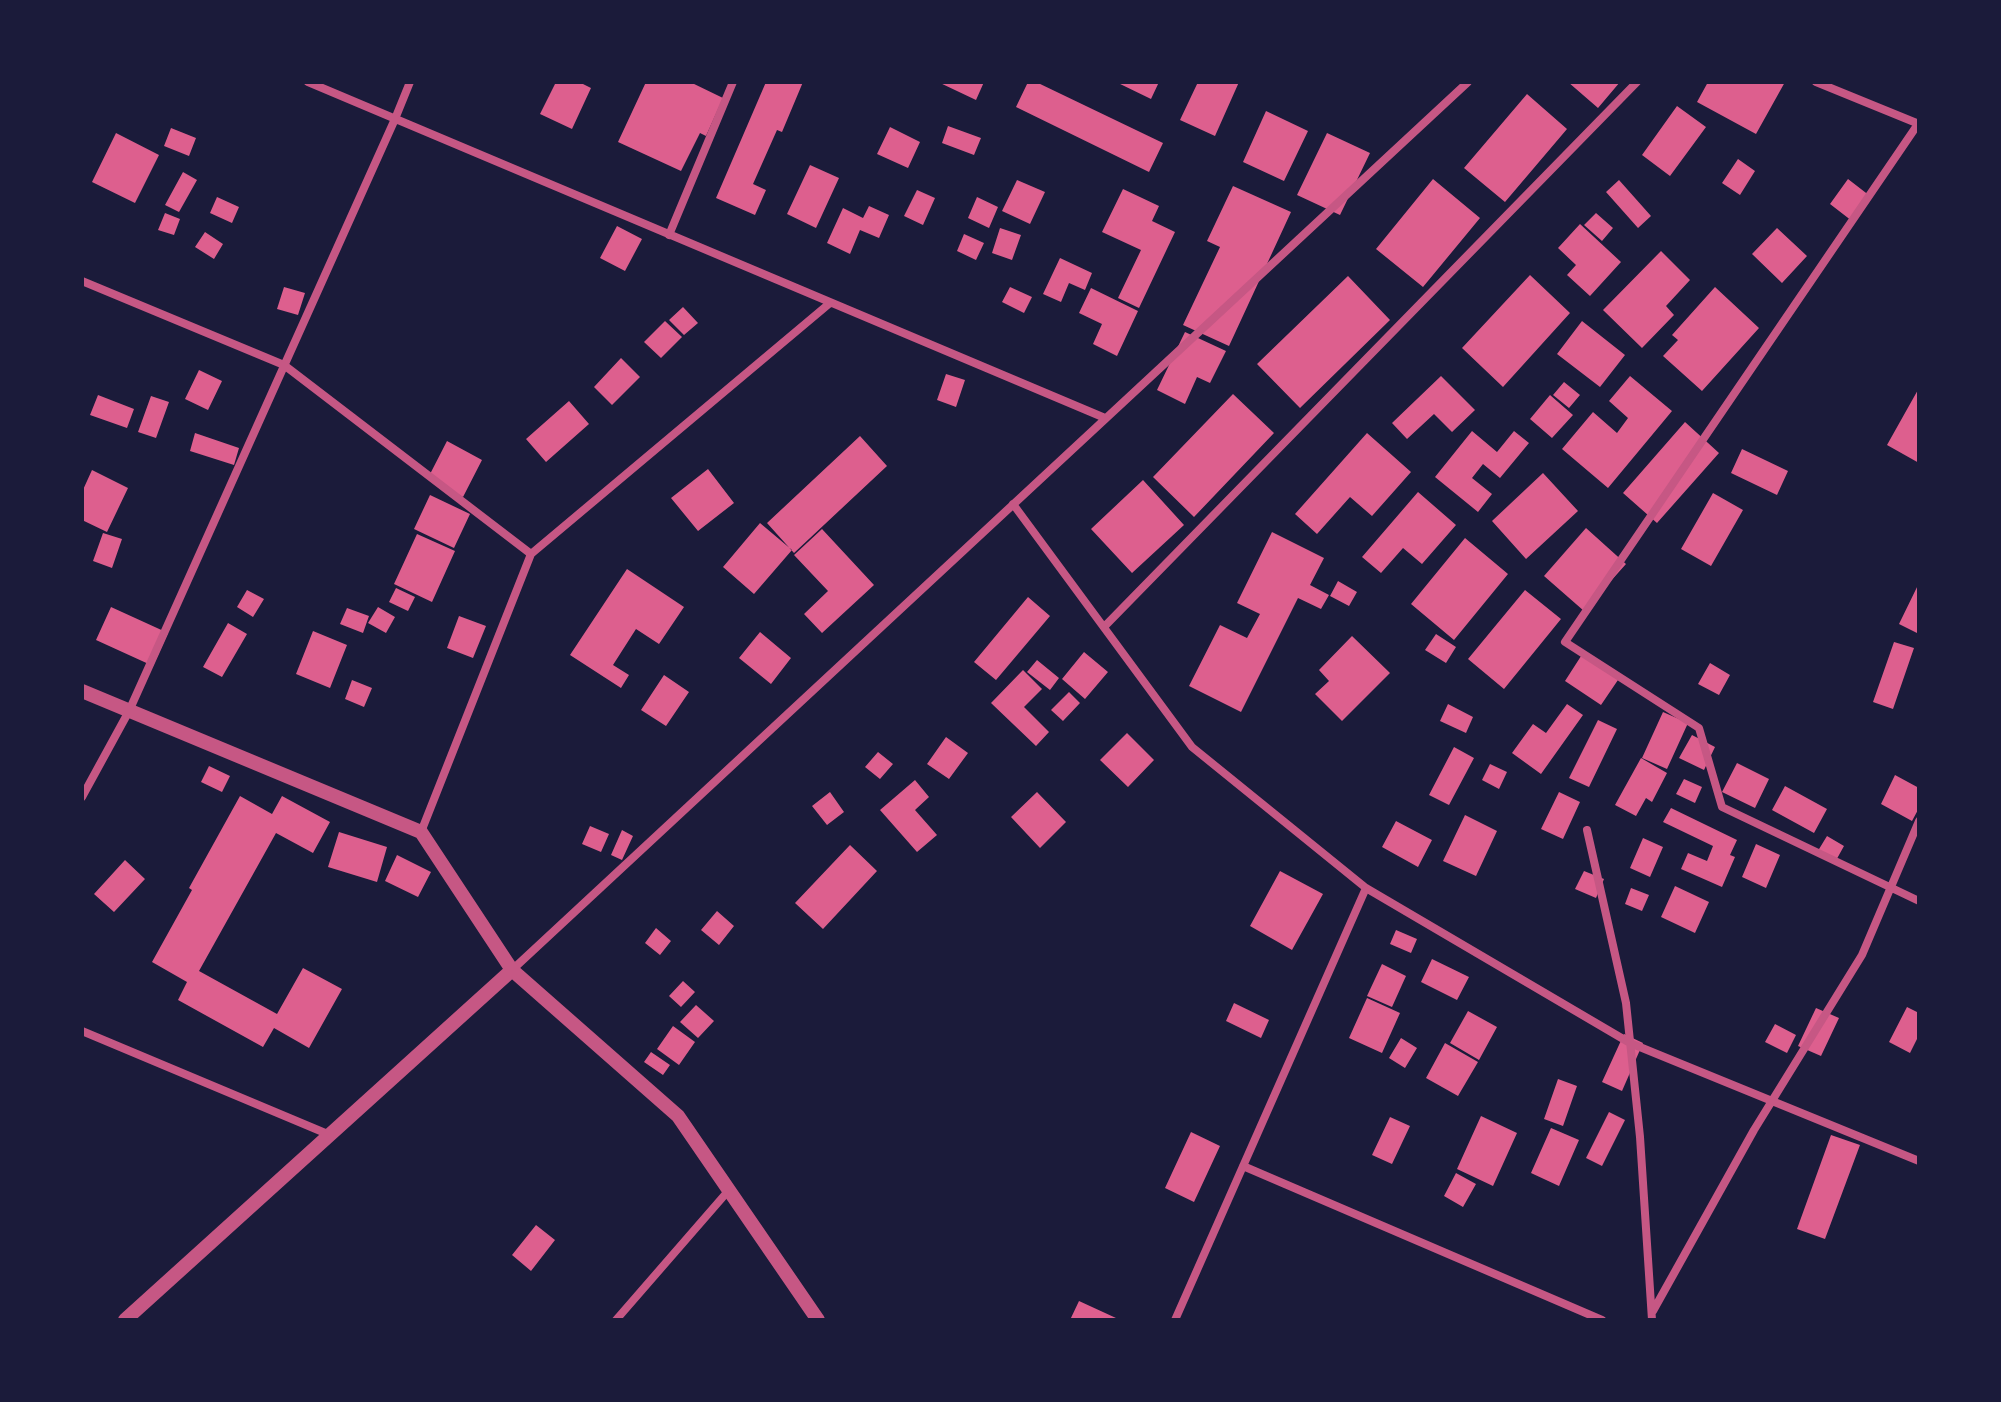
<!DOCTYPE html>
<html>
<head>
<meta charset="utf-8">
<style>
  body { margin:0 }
  #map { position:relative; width:2001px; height:1402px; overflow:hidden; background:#1b1b3a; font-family:Lora,serif }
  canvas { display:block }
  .frame { position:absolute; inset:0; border:84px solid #1b1b3a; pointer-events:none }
</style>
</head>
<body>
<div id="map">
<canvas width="2001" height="1402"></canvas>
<div class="frame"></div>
</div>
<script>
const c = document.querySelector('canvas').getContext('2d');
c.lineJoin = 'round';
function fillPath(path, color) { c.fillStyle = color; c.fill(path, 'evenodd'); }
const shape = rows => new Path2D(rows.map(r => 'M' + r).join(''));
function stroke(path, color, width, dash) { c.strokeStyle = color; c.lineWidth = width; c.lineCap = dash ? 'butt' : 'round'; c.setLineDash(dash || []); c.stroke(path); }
fillPath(shape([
  [556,82,579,82,591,88,572,129,540,114],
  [646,82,690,82,723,98,706,136,700,133,681,171,618,142],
  [766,82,803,82,782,132,777,130,753,184,766,190,755,215,716,198],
  [938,82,984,82,976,100],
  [1028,82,1036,82,1163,143,1149,172,1016,107],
  [1116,82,1159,82,1151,99],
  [1198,82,1239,82,1215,136,1180,120],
  [1568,82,1620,82,1598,108],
  [1708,82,1785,82,1756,134,1697,102],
  [1527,94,1567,129,1505,202,1464,168],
  [1677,106,1706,127,1670,176,1642,155],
  [1266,111,1308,131,1284,181,1243,162],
  [948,126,981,138,974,155,942,143],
  [890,127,920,142,908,168,877,154],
  [171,128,196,138,189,156,164,146],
  [116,133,159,155,135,203,92,182],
  [1327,133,1370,153,1340,215,1297,195],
  [1738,159,1755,171,1740,195,1722,183],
  [810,165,839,178,816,228,787,214],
  [183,172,197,180,179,212,165,205],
  [1433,179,1480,218,1423,287,1376,249],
  [1848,179,1870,196,1852,221,1830,204],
  [1017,180,1045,192,1030,224,1002,211],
  [1619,180,1651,216,1638,228,1606,192],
  [1233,186,1291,212,1229,346,1183,325,1220,247,1207,241],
  [1123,189,1159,206,1152,221,1175,232,1139,308,1118,298,1141,250,1102,232],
  [917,190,935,198,923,225,904,216],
  [217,197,239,207,232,223,210,213],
  [977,197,998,207,989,228,968,218],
  [869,206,889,215,879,238,860,230,850,254,827,243,843,208,863,218],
  [165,213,180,219,174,235,158,230],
  [1596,213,1613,228,1602,241,1584,225],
  [1580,224,1621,262,1590,296,1567,275,1576,265,1558,248],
  [617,226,642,239,625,271,600,258],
  [1000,228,1021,235,1012,260,992,253],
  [1777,228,1807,256,1782,283,1752,254],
  [205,232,223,244,214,259,195,247],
  [964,234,984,243,976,260,957,251],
  [1661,251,1690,280,1666,306,1674,315,1642,348,1603,310],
  [1060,258,1092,273,1085,290,1069,283,1061,302,1043,294],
  [1530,275,1570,313,1503,387,1462,348],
  [1348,276,1390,320,1300,408,1257,364],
  [284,287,305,293,298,315,277,309],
  [1010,287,1032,297,1024,313,1002,302],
  [1715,287,1759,328,1702,391,1663,356,1678,340,1672,335],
  [1091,288,1138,311,1117,356,1093,344,1102,324,1079,313],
  [683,307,698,323,684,335,669,320],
  [665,321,682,337,661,358,644,342],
  [1582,321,1625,355,1600,387,1557,354],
  [1185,332,1226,351,1210,383,1197,377,1185,404,1157,390],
  [621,358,640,377,612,405,594,387],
  [199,370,222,381,208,410,185,399],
  [946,374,965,380,956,407,937,400],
  [1441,376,1475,410,1452,432,1434,414,1407,439,1392,423],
  [1630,376,1672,411,1608,488,1562,449,1593,412,1617,433,1628,418,1609,401],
  [1564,382,1580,395,1569,408,1553,395],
  [1919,388,1919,463,1887,445],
  [1233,394,1274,433,1194,517,1153,477],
  [98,395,134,409,127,428,90,415],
  [1550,395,1573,415,1552,438,1530,419],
  [151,396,169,402,156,438,138,432],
  [569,401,589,424,546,462,526,439],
  [1685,422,1719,453,1657,523,1623,493],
  [1472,431,1497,452,1514,431,1529,443,1500,478,1483,464,1472,478,1492,494,1478,512,1435,477],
  [195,433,239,448,234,465,190,451],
  [1367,433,1411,472,1372,516,1350,497,1317,534,1295,514],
  [860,436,887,466,794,553,767,523],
  [447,441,482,460,463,497,428,478],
  [1742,449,1788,471,1777,495,1731,473],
  [708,469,734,503,698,531,671,498],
  [92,470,128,488,107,532,82,520,82,492],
  [1543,473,1578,511,1526,559,1492,521],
  [1143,480,1184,525,1132,573,1091,529],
  [1418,492,1456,525,1422,564,1403,548,1381,573,1362,557],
  [1713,493,1743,510,1711,566,1681,549],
  [430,495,470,514,454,548,414,529],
  [760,523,792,550,754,594,723,567],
  [1586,528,1626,564,1584,611,1544,576],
  [822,529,874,585,822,633,804,614,828,591,794,555],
  [1272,532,1324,558,1310,585,1329,595,1321,609,1298,598,1241,712,1189,686,1220,625,1247,638,1260,614,1237,603],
  [103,533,122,539,112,568,93,561],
  [417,534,455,551,432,602,394,584],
  [1465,538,1508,574,1454,640,1411,604],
  [627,569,684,607,659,644,636,629,613,665,629,675,621,688,570,655],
  [1338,581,1357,592,1349,606,1330,596],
  [1919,583,1919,634,1899,624],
  [396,588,415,597,408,611,389,602],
  [247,590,264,599,253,617,237,607],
  [1525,590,1561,619,1504,689,1468,659],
  [1028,597,1050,616,996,680,974,662],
  [111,607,168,633,153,666,96,640],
  [378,607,395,617,386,633,368,623],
  [347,608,369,616,363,633,340,624],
  [459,616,486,626,473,658,447,648],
  [228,623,247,634,222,677,203,667],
  [313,631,347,645,330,688,296,674],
  [760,632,791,658,771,684,739,658],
  [1436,634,1456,647,1446,663,1425,650],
  [1352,636,1390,673,1342,721,1315,694,1329,681,1319,670],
  [1894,642,1914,648,1893,709,1873,702],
  [1084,652,1108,672,1085,699,1062,679],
  [1583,653,1620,677,1601,705,1565,681],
  [1037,660,1059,678,1050,690,1027,672],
  [1710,663,1730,675,1719,695,1698,684],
  [1023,670,1042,689,1024,707,1049,732,1036,746,991,703],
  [664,675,689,692,666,726,641,710],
  [352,680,372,688,364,707,345,699],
  [1069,692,1080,703,1063,721,1051,710],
  [1448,704,1473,717,1466,733,1440,721],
  [1567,704,1583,715,1541,774,1512,753,1533,724,1546,733],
  [1663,712,1688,723,1667,769,1642,758],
  [1598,720,1617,729,1589,787,1569,778],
  [1127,733,1154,760,1128,787,1100,760],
  [1692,735,1715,747,1704,770,1679,758],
  [946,737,968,753,949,779,927,764],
  [1454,747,1474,758,1449,805,1429,795],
  [878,752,893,764,880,779,865,767],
  [1641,758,1667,773,1652,802,1646,798,1636,816,1615,805],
  [1737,763,1769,779,1755,808,1722,792],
  [1490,764,1507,772,1499,789,1482,780],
  [209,766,230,776,222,792,201,782],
  [1895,775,1919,788,1919,808,1912,821,1881,804],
  [1684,779,1702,787,1695,803,1676,794],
  [915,780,929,797,915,810,937,835,917,852,880,810],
  [1785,786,1827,809,1814,833,1772,810],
  [830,792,844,812,827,825,812,806],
  [1037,792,1066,822,1040,848,1011,817],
  [1559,792,1580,802,1563,839,1541,829],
  [240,796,272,814,282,796,330,822,313,853,276,833,199,971,277,1014,303,968,342,989,309,1048,274,1028,263,1047,178,1000,187,982,152,962,192,890,189,888],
  [1671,808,1737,840,1730,855,1735,857,1722,887,1681,869,1688,853,1707,861,1713,846,1663,822],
  [1465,815,1497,831,1476,876,1443,861],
  [1396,821,1432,840,1418,867,1382,847],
  [590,826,609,834,601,852,582,844],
  [622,830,633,836,622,860,611,855],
  [339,832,387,847,377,882,328,867],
  [1827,836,1844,846,1834,864,1816,854],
  [1643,838,1663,847,1650,877,1630,868],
  [1756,844,1780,855,1766,888,1742,877],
  [850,845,877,871,823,929,795,903],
  [397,855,431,872,418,897,385,881],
  [125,860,145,879,114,912,94,894],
  [1280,871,1323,894,1292,950,1250,926],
  [1584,871,1604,879,1596,898,1575,889],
  [1675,886,1709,902,1695,933,1661,917],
  [1631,888,1649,895,1642,911,1625,904],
  [717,911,734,926,719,945,701,930],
  [656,928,671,941,660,955,645,943],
  [1396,930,1417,939,1411,953,1390,944],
  [1432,959,1469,977,1457,1000,1421,982],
  [1382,964,1406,976,1392,1007,1367,996],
  [683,981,695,992,681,1007,669,996],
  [1367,998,1400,1013,1382,1053,1349,1038],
  [1234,1003,1269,1020,1261,1038,1226,1021],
  [696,1005,714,1021,698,1038,680,1022],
  [1907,1007,1919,1013,1919,1035,1910,1053,1889,1042],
  [1816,1008,1839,1018,1821,1056,1798,1046],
  [1468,1011,1497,1027,1479,1060,1450,1043],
  [1775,1024,1796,1035,1787,1053,1765,1042],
  [673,1026,695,1042,679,1065,657,1049],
  [1624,1034,1643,1043,1622,1091,1602,1082],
  [1401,1038,1417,1048,1405,1068,1389,1058],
  [1445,1043,1478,1062,1458,1096,1426,1078],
  [651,1052,670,1065,663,1075,644,1062],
  [1558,1079,1577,1086,1563,1126,1544,1119],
  [1609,1112,1625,1120,1602,1166,1586,1158],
  [1481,1116,1517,1133,1493,1186,1457,1169],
  [1390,1117,1410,1126,1392,1164,1372,1155],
  [1551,1128,1579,1140,1559,1186,1531,1173],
  [1191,1132,1220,1146,1194,1202,1165,1188],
  [1831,1135,1860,1145,1825,1239,1797,1229],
  [1456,1173,1476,1184,1463,1207,1444,1196],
  [536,1225,555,1240,531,1271,512,1255],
  [1079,1301,1116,1318,1114,1320,1070,1320]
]), '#dd5f8e');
stroke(shape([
  [308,82,1105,418],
  [1816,82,1919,124],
  [1918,124,1565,642,1699,728,1722,807,1919,901],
  [669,235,733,82],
  [82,281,284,365,531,554],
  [1013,504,1192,747,1366,888,1630,1043,1919,1161],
  [1104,627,1637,82],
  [82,797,129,711,395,119,410,82],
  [1587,830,1626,1003,1640,1137,1652,1320],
  [421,832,531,554,830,303],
  [512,970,1468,82],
  [82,1031,330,1135],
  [1243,1166,1602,1320],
  [1653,1311,1754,1130,1862,955,1919,821],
  [616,1320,729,1190],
  [1175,1320,1366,888]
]), '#c65784', 8);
stroke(shape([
  [82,691,421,832,512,970],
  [125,1320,512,970,678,1116,818,1320]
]), '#c65784', 14);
</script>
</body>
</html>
